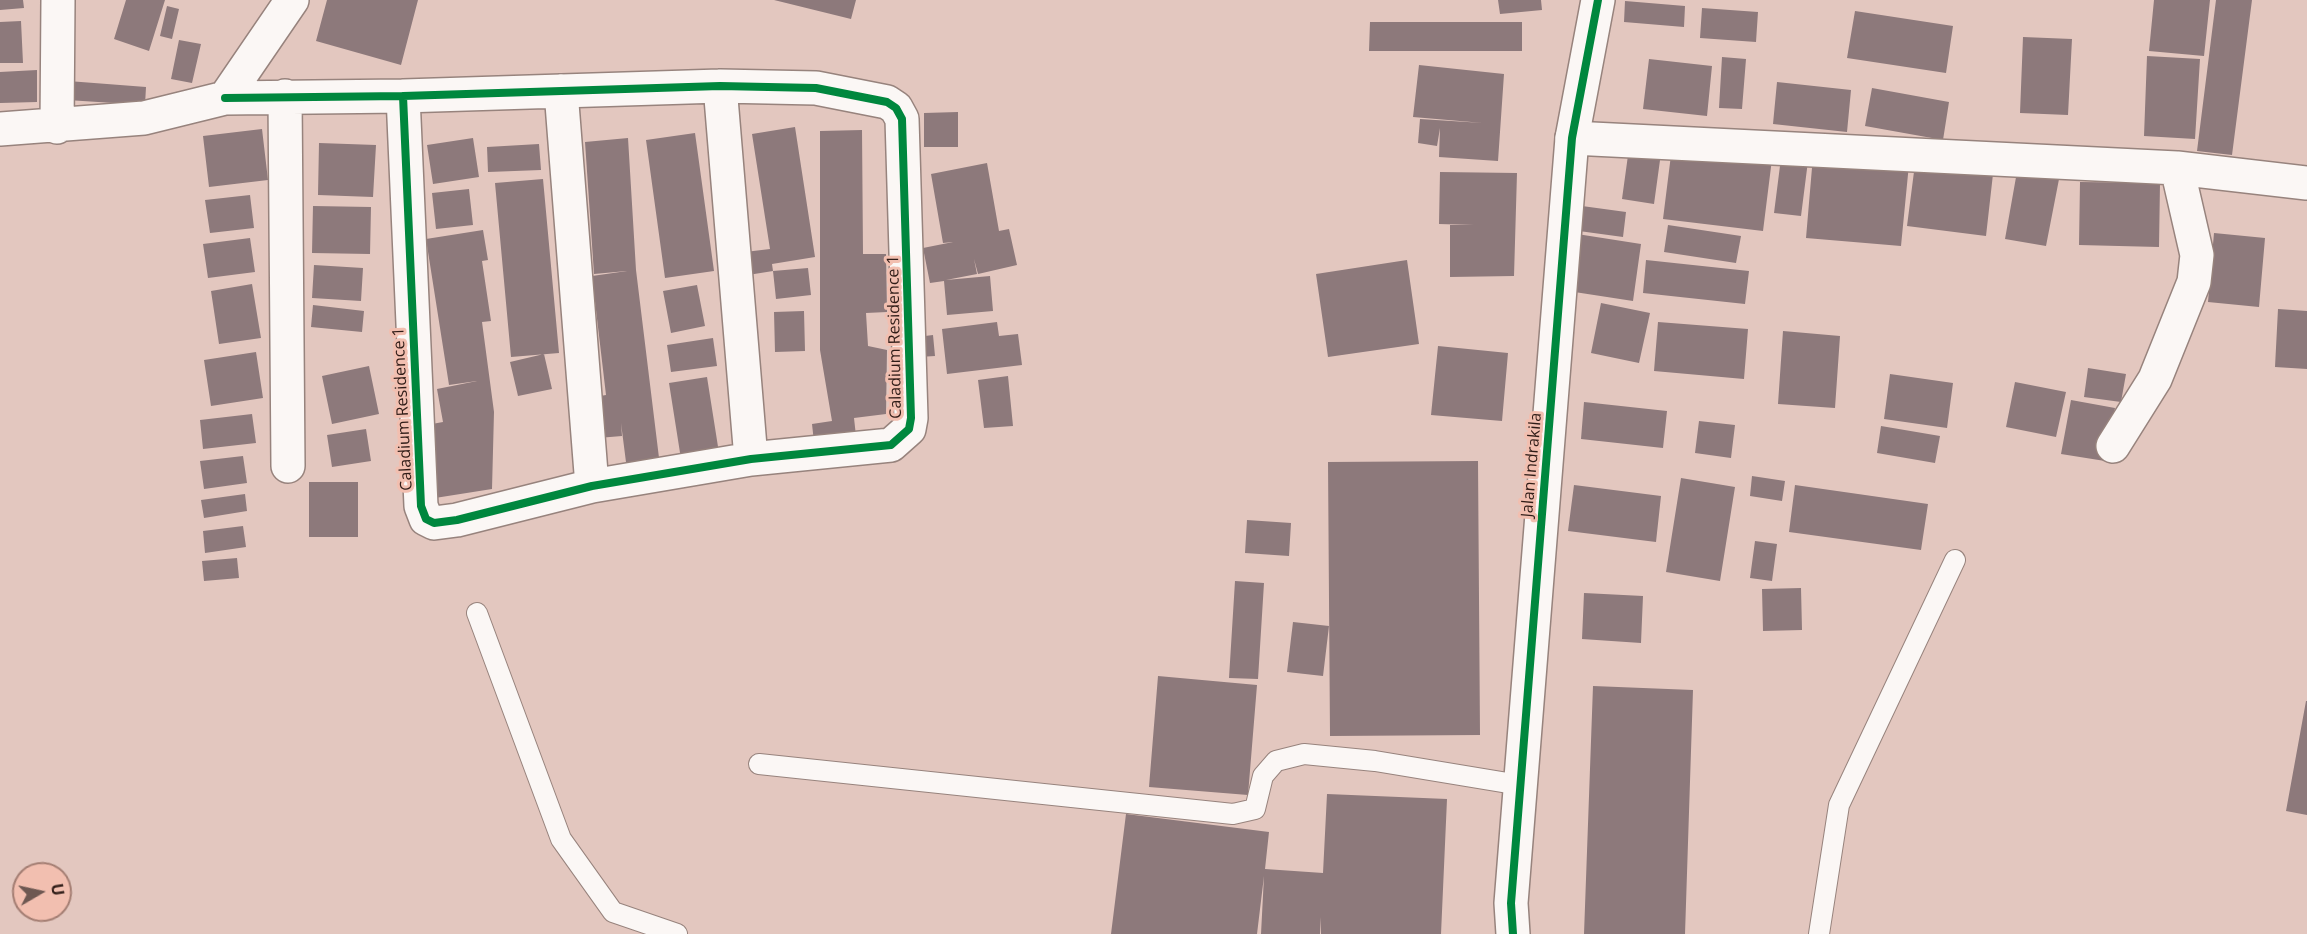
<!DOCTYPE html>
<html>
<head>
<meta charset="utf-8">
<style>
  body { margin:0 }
  #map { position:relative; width:2307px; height:934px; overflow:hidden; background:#e3c7bf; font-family:"Open Sans",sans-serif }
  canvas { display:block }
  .north { position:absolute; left:12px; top:862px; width:60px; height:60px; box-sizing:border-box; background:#f2bfb0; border:2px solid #a47e73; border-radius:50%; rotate:81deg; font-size:16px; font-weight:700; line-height:24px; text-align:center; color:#2f1c17 }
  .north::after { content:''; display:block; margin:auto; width:21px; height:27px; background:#6e5852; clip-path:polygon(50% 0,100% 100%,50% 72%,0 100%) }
</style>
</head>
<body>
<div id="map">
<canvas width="2307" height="934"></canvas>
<div class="north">U</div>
</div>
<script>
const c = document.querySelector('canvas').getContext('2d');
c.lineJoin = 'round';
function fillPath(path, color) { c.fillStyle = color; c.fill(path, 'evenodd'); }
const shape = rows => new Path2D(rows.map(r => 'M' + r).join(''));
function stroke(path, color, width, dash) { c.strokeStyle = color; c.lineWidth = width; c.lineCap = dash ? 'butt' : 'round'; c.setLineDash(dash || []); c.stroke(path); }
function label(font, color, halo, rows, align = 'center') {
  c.font = font + ' "Open Sans",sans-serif'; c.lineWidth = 6; c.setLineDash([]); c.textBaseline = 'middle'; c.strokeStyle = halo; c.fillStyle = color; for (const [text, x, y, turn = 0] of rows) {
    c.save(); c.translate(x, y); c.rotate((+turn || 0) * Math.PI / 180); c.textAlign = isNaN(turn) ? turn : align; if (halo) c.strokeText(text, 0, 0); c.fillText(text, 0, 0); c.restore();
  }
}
fillPath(shape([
  [0,0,23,0,24,8,0,10],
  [126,0,165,0,149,51,114,39],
  [327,0,418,0,401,65,316,41],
  [774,0,856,0,851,19],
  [1498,0,1541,0,1542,10,1500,14],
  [2154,0,2210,0,2204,56,2149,51],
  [2216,0,2252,0,2232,155,2197,151],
  [1625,1,1685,6,1684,27,1624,22],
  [167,6,179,9,172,39,160,36],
  [1702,8,1758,12,1756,42,1700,38],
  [1855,11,1953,26,1946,73,1847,58],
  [21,21,23,63,0,63,0,22],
  [1370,22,1522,22,1522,51,1369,51],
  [2023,37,2072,39,2068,115,2020,113],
  [179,40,201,44,192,83,171,79],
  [2147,56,2200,59,2195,139,2144,136],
  [1722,57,1746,59,1742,109,1719,108],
  [1649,59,1712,66,1707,116,1643,109],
  [1419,65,1504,74,1498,161,1439,157,1440,128,1437,146,1418,143,1420,119,1483,123,1413,117],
  [37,70,37,102,0,103,0,72],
  [68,81,146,87,145,105,67,100],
  [1777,82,1851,90,1847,132,1773,124],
  [1872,88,1949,102,1943,140,1865,126],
  [958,112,958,147,924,147,924,113],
  [795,127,815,257,772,264,773,271,748,275,745,252,770,249,752,134],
  [262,129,268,180,209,187,203,136],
  [862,130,863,254,886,254,887,312,866,313,868,346,887,350,886,414,854,418,856,436,814,442,812,424,832,421,820,350,820,131],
  [695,133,714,271,665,278,646,140],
  [473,138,479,177,433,184,427,145],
  [628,138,636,270,660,466,627,470,621,423,622,436,598,438,594,397,606,395,592,276,627,271,594,274,585,142],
  [319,143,376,145,373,197,318,195],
  [539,144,541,170,488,172,487,147],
  [1672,147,1772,159,1763,231,1663,219],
  [1629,148,1661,153,1654,204,1622,199],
  [1813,156,1909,164,1901,246,1806,238],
  [1781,158,1808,161,1801,216,1774,213],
  [987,163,999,231,1009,229,1017,265,978,274,974,259,977,274,946,280,990,276,993,311,947,315,944,281,930,283,923,248,953,242,943,243,931,174],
  [1915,164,1993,174,1986,236,1907,226],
  [2018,166,2060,174,2046,246,2005,239],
  [1440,172,1517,173,1514,276,1450,277,1450,225,1474,225,1439,224],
  [543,179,559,353,511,357,495,183],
  [2080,182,2160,183,2159,247,2079,245],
  [469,189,473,225,436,229,432,193],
  [250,195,254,228,210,233,205,200],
  [313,206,371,207,370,254,312,253],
  [1582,206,1626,212,1623,237,1579,231],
  [1668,225,1741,236,1736,263,1664,252],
  [483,230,488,260,482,261,491,321,482,322,494,412,492,489,435,498,432,424,443,422,437,389,477,381,449,385,426,239],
  [2214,233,2265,238,2259,307,2208,302],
  [1577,234,1641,244,1633,301,1568,291],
  [250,238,255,272,208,278,203,244],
  [1407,260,1419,344,1328,357,1316,274],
  [1646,260,1749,271,1745,304,1643,293],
  [314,265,363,268,361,301,312,298],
  [808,268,811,295,776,299,773,271],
  [252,284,261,338,219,344,211,291],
  [697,285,705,326,671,333,663,291],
  [1601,303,1650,313,1639,363,1591,353],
  [313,305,364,311,362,332,311,327],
  [2278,309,2307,311,2307,369,2275,367],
  [804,311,805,351,775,352,774,312],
  [997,322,999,336,1018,334,1022,365,947,374,942,329],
  [1658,322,1748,329,1744,379,1654,371],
  [1783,331,1840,336,1835,408,1778,404],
  [933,335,935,356,919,357,917,337],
  [713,338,717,366,671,372,667,345],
  [1438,346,1508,353,1502,421,1431,415],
  [256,352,263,398,211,406,204,360],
  [544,354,552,389,518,396,510,362],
  [369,366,379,414,332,424,322,376],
  [2088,368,2126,374,2121,402,2084,397],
  [1890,374,1953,383,1947,428,1884,419],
  [1008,376,1013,426,984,428,978,380],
  [707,377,719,453,681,459,669,383],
  [2015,382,2066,392,2056,437,2006,427],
  [2071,400,2115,408,2105,461,2061,454],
  [1584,402,1667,411,1663,448,1581,439],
  [252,414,256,443,203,449,200,420],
  [1699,421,1735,425,1731,458,1695,453],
  [1881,426,1940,436,1935,463,1877,453],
  [366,429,371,461,332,467,327,435],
  [243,456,247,483,204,489,200,461],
  [1478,461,1480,735,1330,736,1328,462],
  [1752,476,1785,481,1782,501,1750,496],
  [1681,478,1735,487,1720,581,1666,572],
  [309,482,358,482,358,537,309,537],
  [1574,485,1661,496,1656,542,1568,531],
  [1795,485,1928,504,1921,550,1789,532],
  [245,494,247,511,204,518,201,500],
  [1247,520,1291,523,1289,556,1245,553],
  [243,526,246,547,205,553,203,531],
  [1755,541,1777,544,1772,581,1750,578],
  [237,558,239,578,204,581,202,561],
  [1235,581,1264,583,1258,679,1229,678],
  [1801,588,1802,630,1763,631,1762,589],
  [1584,593,1643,596,1641,643,1582,639],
  [1293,622,1329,626,1323,676,1287,672],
  [1158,676,1257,685,1248,795,1149,787],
  [1593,686,1693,690,1685,934,1584,934],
  [2306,701,2307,701,2307,815,2286,811],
  [1327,794,1447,799,1441,934,1321,934,1321,917,1320,934,1261,934,1264,876,1257,934,1111,934,1126,814,1269,832,1265,869,1323,873]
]), '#8d797b');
const service = shape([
  [477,613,561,839,613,912,677,934],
  [759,764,1233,814,1255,809,1263,776,1276,761,1304,754,1375,761,1520,785],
  [1819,934,1839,805,1955,560]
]);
const minor = shape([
  [720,86,751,459],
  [561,91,592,486],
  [285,96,288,466],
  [225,98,403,96,720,86,816,88,887,102,896,108,902,119,911,418,909,429,891,445,751,459,592,486,457,520,434,523,426,519,421,506,403,96],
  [57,127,58,0],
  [0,129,144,118,225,98,292,0],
  [1572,138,2177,168,2307,183],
  [2113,446,2155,379,2194,282,2197,255,2177,168]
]);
const tertiary = shape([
  [1513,934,1511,903,1572,138,1598,0]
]);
stroke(service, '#97837d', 22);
stroke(minor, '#97837d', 36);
stroke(tertiary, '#97837d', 36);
stroke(service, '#fbf7f5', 20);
stroke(minor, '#fbf7f5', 33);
stroke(tertiary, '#fbf7f5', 33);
stroke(shape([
  [225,98,403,96,720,86,816,88,887,102,896,108,902,119,911,418,909,429,891,445,751,459,592,486,457,520,434,523,426,519,421,506,403,96],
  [1513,934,1511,903,1572,138,1598,0]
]), '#00873e', 8);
label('16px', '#2f1c17', '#f2bfb0', [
  ["Caladium Residence 1",895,337,-91],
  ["Caladium Residence 1",403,409,-93],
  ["Jalan Indrakila",1532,465,-85]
]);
</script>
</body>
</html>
